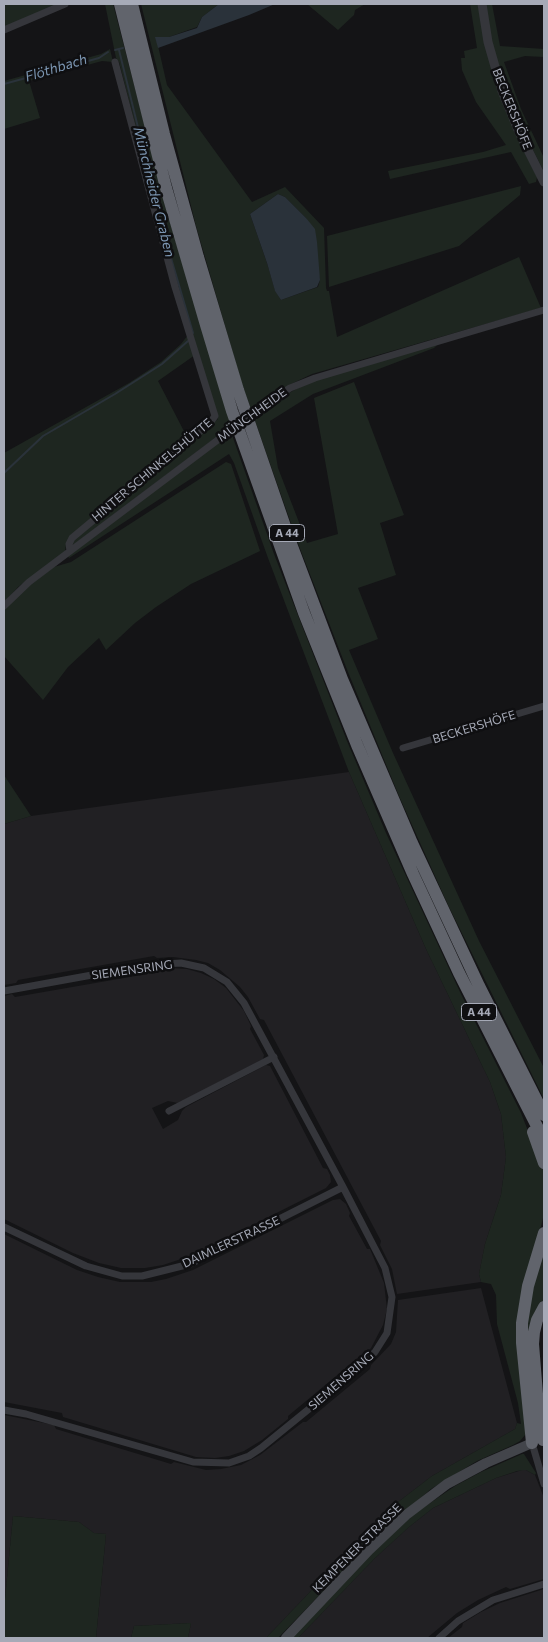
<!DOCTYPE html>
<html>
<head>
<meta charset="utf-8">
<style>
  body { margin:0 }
  #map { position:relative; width:548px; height:1642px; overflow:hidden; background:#141416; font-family:Commissioner,sans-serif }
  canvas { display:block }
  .frame { position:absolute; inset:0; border:5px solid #a6aab7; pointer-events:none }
</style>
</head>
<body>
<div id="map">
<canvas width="548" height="1642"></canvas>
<div class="frame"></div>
</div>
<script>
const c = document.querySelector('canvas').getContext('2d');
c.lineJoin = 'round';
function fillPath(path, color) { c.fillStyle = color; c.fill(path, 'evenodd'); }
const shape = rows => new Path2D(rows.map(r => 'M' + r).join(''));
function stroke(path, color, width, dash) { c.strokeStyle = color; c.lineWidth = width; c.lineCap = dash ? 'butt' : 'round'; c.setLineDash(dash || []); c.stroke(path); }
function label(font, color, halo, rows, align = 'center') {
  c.font = font + ' Commissioner,sans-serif'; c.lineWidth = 5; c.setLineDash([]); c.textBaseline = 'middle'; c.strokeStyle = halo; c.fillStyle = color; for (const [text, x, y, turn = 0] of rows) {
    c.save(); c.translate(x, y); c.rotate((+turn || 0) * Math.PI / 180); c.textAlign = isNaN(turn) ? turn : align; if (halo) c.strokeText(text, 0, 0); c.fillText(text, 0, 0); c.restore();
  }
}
fillPath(shape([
  [349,772,426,949,490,1082,501,1114,506,1157,501,1195,485,1244,479,1274,481,1282,397,1294,392,1269,380,1245,381,1241,264,1020,260,1019,248,997,240,987,220,970,208,963,196,960,173,957,157,958,154,956,18,980,16,983,4,985,4,824,31,816],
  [167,968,187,969,201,973,214,979,226,988,244,1011,251,1026,250,1029,264,1055,263,1059,183,1101,178,1103,168,1101,152,1108,163,1129,178,1120,182,1111,186,1107,266,1065,270,1066,323,1168,327,1169,330,1175,331,1182,326,1188,193,1255,163,1265,145,1268,121,1268,99,1263,73,1253,4,1219,4,996,12,994,15,997,147,974,149,971],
  [340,1199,346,1204,350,1213,349,1216,367,1249,370,1249,384,1283,387,1309,383,1325,371,1348,363,1357,359,1357,288,1416,288,1419,262,1440,244,1451,229,1456,215,1458,196,1457,63,1417,62,1413,4,1402,4,1234,77,1270,98,1277,120,1282,151,1282,166,1279,193,1270,333,1200],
  [481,1288,517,1423,515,1429,432,1476,389,1509,266,1638,188,1638,191,1623,134,1626,131,1638,96,1638,106,1534,94,1533,79,1522,13,1516,4,1609,4,1415,54,1425,56,1429,171,1464,174,1462,206,1470,221,1469,241,1465,260,1455,303,1422,306,1422,370,1369,371,1365,391,1344,396,1332,398,1300],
  [522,1470,526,1470,535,1475,544,1498,544,1579,510,1589,506,1587,478,1600,457,1613,427,1638,298,1638,375,1558,409,1527,433,1508,496,1478],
  [544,1589,544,1638,448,1638,462,1627,463,1623,481,1612,500,1603]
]), '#212023');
fillPath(shape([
  [4,4,60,4,4,28],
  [105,4,113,4,171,226,229,416,232,435,274,554,347,741,386,833,460,992,521,1113,543,1169,544,1214,518,1320,526,1430,525,1435,520,1441,513,1445,477,1461,431,1489,394,1521,363,1550,278,1638,266,1638,389,1509,432,1476,515,1429,517,1423,521,1424,518,1403,497,1324,496,1295,491,1284,481,1282,479,1274,485,1244,501,1195,506,1157,501,1114,490,1082,426,949,349,772,268,558,234,463,229,454,69,558,68,556,219,435,72,546,71,541,218,419,181,302,119,62,116,58],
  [141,4,219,4,202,17,197,27,169,37,156,37,167,85,252,202,285,187,324,228,326,288,327,291,329,291,337,337,519,257,541,308,312,374,289,385,269,405,296,389,316,379,438,344,434,348,313,394,270,421,278,468,307,543,338,534,314,398,354,382,404,515,380,523,396,575,358,588,378,639,349,650,393,753,479,941,544,1068,544,1099,448,905,399,796,348,672,299,546,241,381,196,226],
  [278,194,285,197,306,218,320,280,318,287,281,300,275,290,267,263,250,214],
  [307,4,365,4,355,10,354,15,338,30],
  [470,4,478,4,486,47,497,86,505,110,537,177,536,182,529,184,511,152,390,179,388,171,483,152,506,145,476,102,462,70,461,58,465,58,464,51,477,48],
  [485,4,492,4,500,46,544,49,544,57,525,56,504,62,521,109,544,158,544,172,513,110,504,85,492,47],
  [110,49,113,62,102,61,29,81,40,118,4,129,4,81,101,54],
  [521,186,520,195,459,246,329,287,327,236],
  [188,335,195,355,158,381,188,439,66,544,65,552,18,587,4,603,4,453,129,383,161,362,181,344],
  [226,462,231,464,260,551,191,584,156,607,135,623,106,650,99,638,68,667,43,700,4,656,4,610,21,591,54,567,71,562],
  [4,775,31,816,4,824],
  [544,1242,544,1304,526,1335,530,1284],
  [522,1454,524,1454,536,1473,535,1475,526,1470,517,1471,496,1478,433,1508,409,1527,375,1558,298,1638,289,1638,370,1555,414,1514,455,1486,481,1472],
  [13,1516,79,1522,94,1533,106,1534,96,1638,4,1638,4,1609],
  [191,1623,188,1638,131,1638,134,1626]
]), '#1e2620');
fillPath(shape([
  [219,4,275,4,249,15,158,48,155,37,169,37,197,28,202,17],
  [278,194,285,197,306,218,315,229,317,242,320,280,317,287,281,300,275,291,267,263,250,214]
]), '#2a323a');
stroke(shape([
  [115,50,123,48],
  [119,50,159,213],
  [4,84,99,58,108,52],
  [166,241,193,333],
  [4,473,43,436,115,394,162,364,188,341]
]), '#2a323a', 2);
stroke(shape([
  [4,30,65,4],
  [263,406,290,388,315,378,544,310],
  [70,551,69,544,72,538,210,423,215,416,175,287,115,62],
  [4,606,29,582,219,439],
  [403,748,544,706],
  [4,991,147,965,181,963,204,968,227,982,244,1003,343,1187,385,1268,392,1297,387,1333,375,1352,358,1369,261,1448,249,1456,229,1463,193,1462,26,1414,4,1410],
  [169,1111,274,1057],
  [4,1227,86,1266,122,1276,142,1276,190,1264,343,1187],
  [532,1443,544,1484],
  [439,1638,458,1621,493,1600,544,1584]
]), '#35363b', 7);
stroke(shape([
  [482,4,488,42,502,91,519,132,544,182]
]), '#35363b', 9);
stroke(shape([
  [286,1638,369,1550,406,1515,447,1484,486,1463,532,1443]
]), '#43454b', 10);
stroke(shape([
  [120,4,166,188,206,325,232,411,304,613,357,745,413,874,459,973,544,1140],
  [132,4,164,134,198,257,238,390,290,541,342,679,412,843,479,986,544,1115],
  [533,1132,544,1163],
  [543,1440,537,1394,533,1344,534,1332,537,1320,544,1307],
  [532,1443,522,1343,522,1323,528,1286,544,1233]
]), '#61646c', 12);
stroke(shape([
  [219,439,263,406]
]), '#35363b', 7);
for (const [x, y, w] of [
  [287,533,35],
  [479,1012,35]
]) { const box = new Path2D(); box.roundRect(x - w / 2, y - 8.5, w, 17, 4); c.fillStyle = '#0f0f11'; c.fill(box); stroke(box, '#a6aab7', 1); }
label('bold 11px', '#a6aab7', null, [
  ["A 44",287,533],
  ["A 44",479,1012]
]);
label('12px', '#a6aab7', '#0f0f11', [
  ["BECKERSHÖFE",512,109,68],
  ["MÜNCHHEIDE",252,415,-36],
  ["HINTER SCHINKELSHÜTTE",152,470,-40],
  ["BECKERSHÖFE",474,727,-17],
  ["SIEMENSRING",132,970,-8],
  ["DAIMLERSTRASSE",231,1242,-25],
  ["SIEMENSRING",341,1381,-41],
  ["KEMPENER STRASSE",357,1548,-45]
]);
label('italic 14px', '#7c96b2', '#0f0f11', [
  ["Flöthbach",56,68,-17],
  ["Münchheider Graben",154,192,76]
]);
</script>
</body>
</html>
